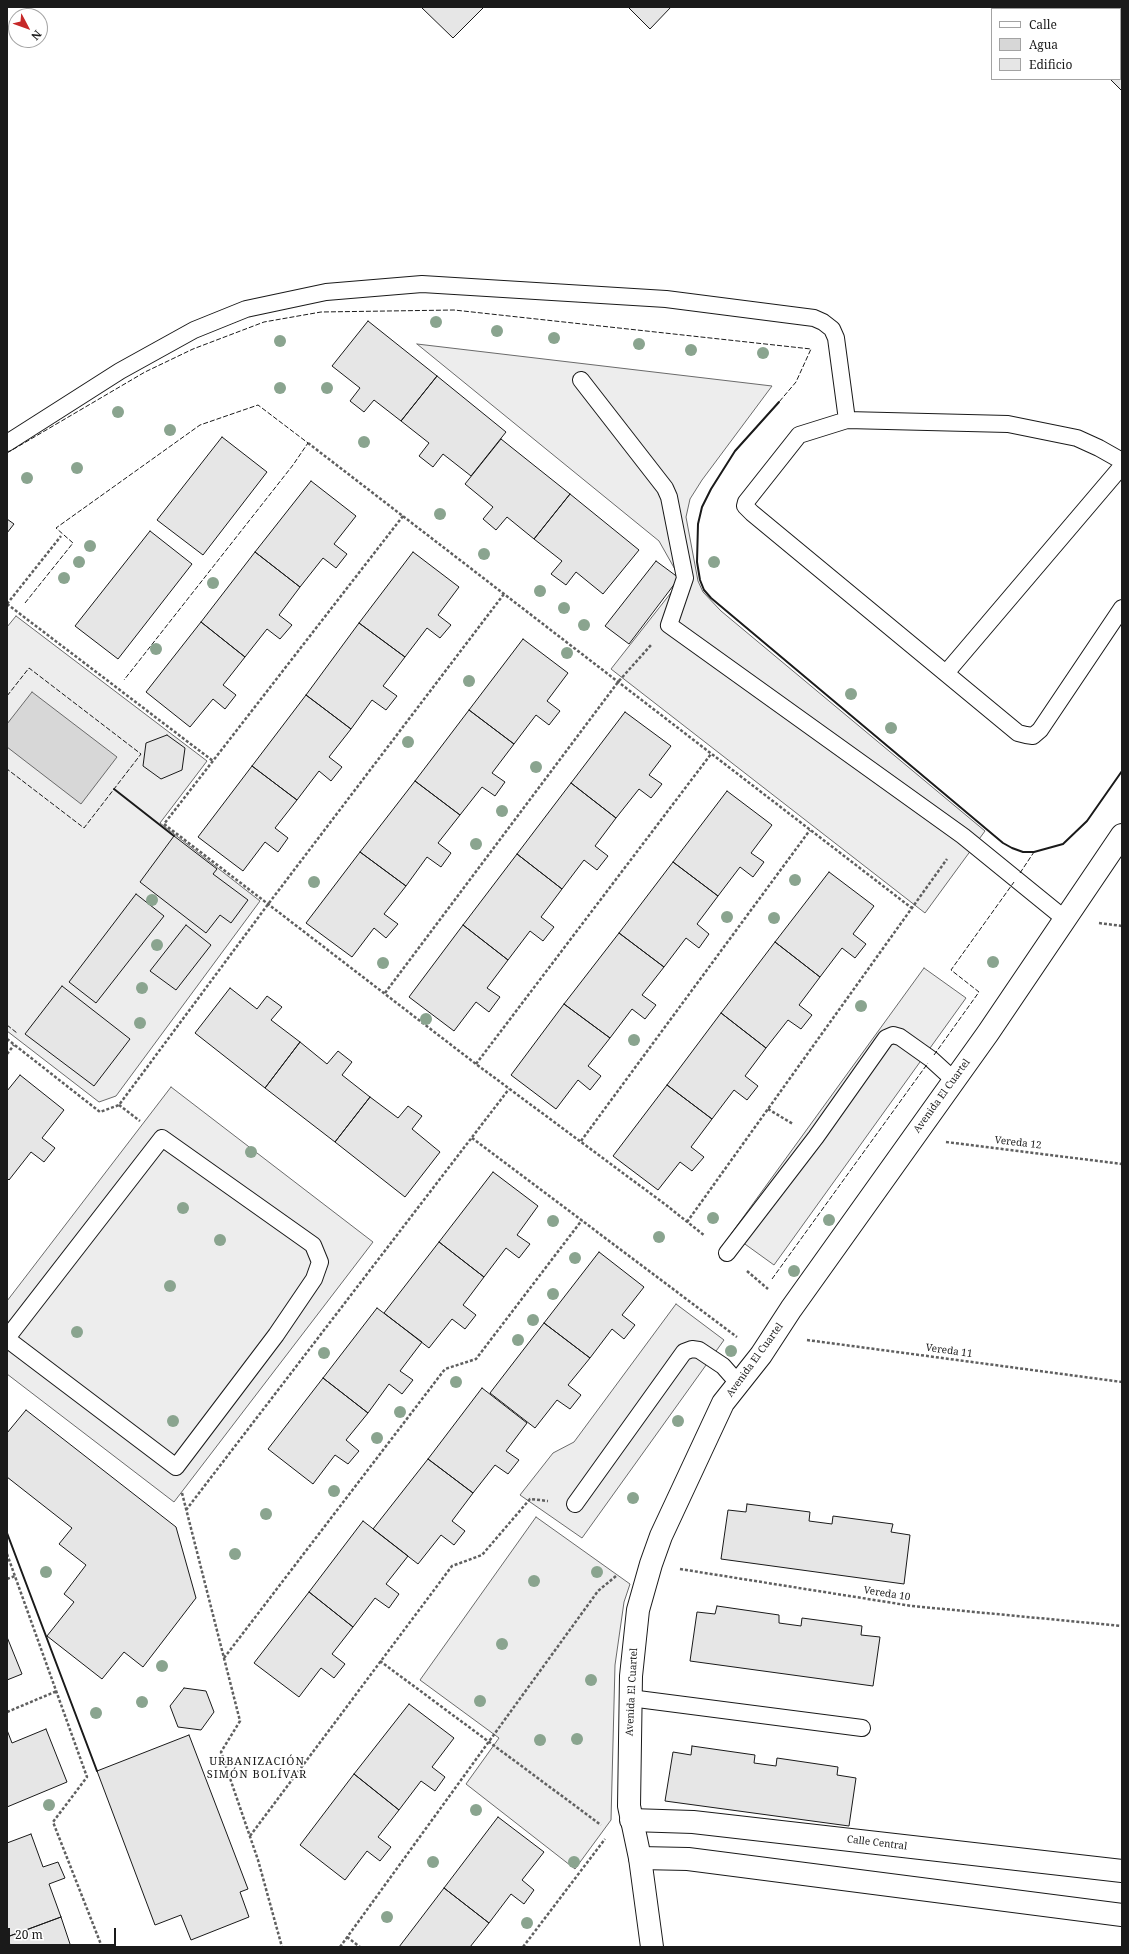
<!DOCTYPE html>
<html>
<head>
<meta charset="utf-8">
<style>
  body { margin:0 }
  #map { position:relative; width:1129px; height:1954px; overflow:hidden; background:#fff; font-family:"Noto Serif",serif }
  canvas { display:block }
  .frame { position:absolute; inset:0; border:8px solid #1a1a1a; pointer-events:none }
  .legend { position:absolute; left:991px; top:8px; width:130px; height:72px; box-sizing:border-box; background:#fff; border:1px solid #a3a3a3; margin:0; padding:5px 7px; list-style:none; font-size:12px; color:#1a1a1a }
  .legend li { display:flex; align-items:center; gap:8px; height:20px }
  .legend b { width:20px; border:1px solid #a3a3a3 }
  .north { position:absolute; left:8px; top:8px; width:40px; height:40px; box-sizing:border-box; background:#fff; border:1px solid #a3a3a3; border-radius:50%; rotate:131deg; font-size:11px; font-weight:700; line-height:16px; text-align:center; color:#1a1a1a }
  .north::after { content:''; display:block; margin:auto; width:14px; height:18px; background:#c62828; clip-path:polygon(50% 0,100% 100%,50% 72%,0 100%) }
  .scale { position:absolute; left:8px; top:1928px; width:108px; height:18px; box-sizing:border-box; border:2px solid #1a1a1a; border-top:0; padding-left:5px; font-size:12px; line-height:14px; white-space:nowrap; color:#1a1a1a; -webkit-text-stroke:3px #fff; paint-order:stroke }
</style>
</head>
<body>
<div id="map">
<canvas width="1129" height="1954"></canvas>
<div class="frame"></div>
<ul class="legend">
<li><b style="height:5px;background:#fff"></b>Calle</li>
<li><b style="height:11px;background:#d7d7d7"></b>Agua</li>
<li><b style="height:11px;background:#e6e6e6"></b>Edificio</li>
</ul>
<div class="north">N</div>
<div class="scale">20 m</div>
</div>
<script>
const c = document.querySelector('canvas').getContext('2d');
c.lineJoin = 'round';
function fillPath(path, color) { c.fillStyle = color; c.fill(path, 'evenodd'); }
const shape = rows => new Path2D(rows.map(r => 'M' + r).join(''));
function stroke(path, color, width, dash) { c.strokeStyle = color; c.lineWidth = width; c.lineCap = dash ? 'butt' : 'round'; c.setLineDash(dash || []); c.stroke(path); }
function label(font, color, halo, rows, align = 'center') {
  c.font = font + ' "Noto Serif",serif'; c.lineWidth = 3; c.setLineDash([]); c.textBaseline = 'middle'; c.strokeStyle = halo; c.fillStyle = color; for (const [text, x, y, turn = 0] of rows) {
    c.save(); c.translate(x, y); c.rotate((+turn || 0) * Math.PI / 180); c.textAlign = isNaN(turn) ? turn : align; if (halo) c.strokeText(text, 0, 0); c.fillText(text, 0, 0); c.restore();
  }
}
const built = shape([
  [417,344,772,386,702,480,690,499,686,517,698,581,703,592,721,611,985,831,925,913,611,669,681,580,659,541,417,344],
  [16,616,207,761,160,823,260,901,116,1096,99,1102,7,1031,7,627,16,616],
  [924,968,966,998,774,1265,731,1234,924,968],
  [171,1087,373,1242,174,1502,7,1374,7,1301,171,1087],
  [676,1304,724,1340,582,1538,520,1495,553,1453,574,1442,676,1304],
  [536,1517,630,1584,624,1602,615,1665,611,1820,575,1869,466,1784,499,1738,420,1680,536,1517]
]);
fillPath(built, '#ededed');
stroke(built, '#6a6a6a', 1);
const water = shape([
  [32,692,117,757,81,804,7,747,7,724,32,692]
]);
fillPath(water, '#d7d7d7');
stroke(water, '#6a6a6a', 1);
const building = shape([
  [421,7,484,7,453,38,421,7],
  [628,7,671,7,650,29,628,7],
  [1036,7,1111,7,1110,9,1038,9,1036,7],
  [1111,7,1122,7,1122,91,1110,79,1120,79,1120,9,1110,9,1111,7],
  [368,321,437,376,401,421,374,400,364,412,350,401,360,388,332,366,368,321],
  [437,376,506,432,471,476,443,454,433,467,419,456,429,443,401,421,437,376],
  [222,437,267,472,203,555,157,520,222,437],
  [501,439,570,494,534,539,507,517,496,530,483,519,493,507,465,484,501,439],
  [311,481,356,516,334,544,347,554,336,568,323,558,300,587,255,552,311,481],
  [570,494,639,550,603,594,576,572,566,585,551,574,562,561,534,539,570,494],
  [7,519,14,524,7,533,7,519],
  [150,531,192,564,118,659,75,626,150,531],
  [255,552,300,587,279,615,292,625,280,639,267,629,245,657,201,622,255,552],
  [413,552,459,587,438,615,451,625,440,638,427,628,405,657,359,623,413,552],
  [656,561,679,578,629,644,605,626,656,561],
  [201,622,245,657,223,685,236,695,225,709,213,699,190,727,146,692,201,622],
  [359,623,405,657,383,686,397,696,386,710,372,700,351,729,306,695,359,623],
  [523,639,568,673,547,701,560,711,549,725,536,715,514,744,469,710,523,639],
  [306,695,351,729,329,757,342,767,331,781,319,771,297,800,252,766,306,695],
  [469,710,514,744,492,773,505,782,495,796,482,787,460,815,415,781,469,710],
  [625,712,671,746,649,775,662,784,651,798,639,789,616,818,571,783,625,712],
  [167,735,185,748,182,770,161,779,143,766,146,743,167,735],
  [252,766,297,800,275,828,288,838,278,852,265,842,243,871,198,837,252,766],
  [415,781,460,815,438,843,451,853,441,867,427,857,406,886,360,852,415,781],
  [571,783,616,818,595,846,608,856,597,870,584,860,562,889,517,854,571,783],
  [727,791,772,825,751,853,764,862,753,877,740,867,718,896,673,862,727,791],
  [174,836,217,869,213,874,248,900,231,923,220,915,206,933,140,882,174,836],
  [360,852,406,886,384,914,398,924,386,938,374,928,352,957,306,923,360,852],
  [517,854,562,889,541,917,554,927,543,941,530,931,508,960,463,925,517,854],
  [673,862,718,896,697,924,709,934,699,948,686,938,664,967,619,933,673,862],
  [829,872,874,906,853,934,866,944,855,958,842,948,820,977,775,942,829,872],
  [136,894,164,916,96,1003,69,982,136,894],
  [186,925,211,945,176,990,150,971,186,925],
  [463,925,508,960,487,988,500,997,489,1012,476,1002,454,1031,409,997,463,925],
  [619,933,664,967,642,995,656,1005,645,1019,632,1009,610,1038,564,1004,619,933],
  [775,942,820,977,799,1005,812,1015,801,1029,788,1020,766,1048,721,1013,775,942],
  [62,986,130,1039,94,1086,25,1034,62,986],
  [230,988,257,1009,267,996,282,1007,271,1020,300,1042,265,1088,195,1033,230,988],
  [564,1004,610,1038,588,1066,601,1076,590,1090,578,1080,556,1109,511,1075,564,1004],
  [721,1013,766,1048,745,1076,758,1086,747,1100,734,1090,712,1119,667,1085,721,1013],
  [300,1042,327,1064,338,1051,352,1062,342,1075,370,1097,335,1142,265,1088,300,1042],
  [20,1075,64,1110,42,1138,55,1148,44,1162,31,1152,9,1180,7,1178,7,1091,20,1075],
  [667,1085,712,1119,691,1147,704,1157,692,1171,680,1162,658,1190,613,1156,667,1085],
  [370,1097,398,1118,408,1106,422,1116,412,1129,440,1152,405,1197,335,1142,370,1097],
  [493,1172,538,1206,517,1235,530,1244,519,1258,506,1248,484,1277,439,1242,493,1172],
  [439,1242,484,1277,463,1305,476,1315,465,1329,452,1319,429,1348,384,1313,439,1242],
  [599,1252,644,1287,622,1315,635,1325,624,1339,612,1329,590,1358,544,1323,599,1252],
  [377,1308,422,1342,400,1371,413,1380,402,1394,389,1384,368,1413,323,1378,377,1308],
  [544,1323,590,1358,568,1385,581,1395,570,1409,557,1400,535,1428,490,1393,544,1323],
  [323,1378,368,1413,346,1440,359,1451,348,1464,335,1455,313,1484,268,1449,323,1378],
  [482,1388,527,1423,506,1451,519,1460,508,1474,495,1465,473,1493,428,1459,482,1388],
  [26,1410,176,1527,196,1598,143,1667,124,1652,102,1679,47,1636,74,1602,64,1594,86,1565,59,1544,72,1528,7,1477,7,1433,26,1410],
  [428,1459,473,1493,452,1521,465,1531,454,1545,441,1535,418,1564,373,1529,428,1459],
  [747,1504,810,1512,809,1521,832,1524,833,1516,893,1524,891,1532,910,1535,904,1584,721,1559,728,1510,746,1512,747,1504],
  [363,1521,408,1556,386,1584,399,1594,389,1608,375,1598,353,1627,309,1592,363,1521],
  [309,1592,353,1627,332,1654,345,1664,334,1678,321,1668,299,1697,254,1663,309,1592],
  [717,1606,779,1615,779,1623,801,1626,802,1618,862,1626,861,1635,880,1637,873,1686,690,1661,697,1612,715,1614,717,1606],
  [7,1637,22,1674,7,1680,7,1637],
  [184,1688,206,1691,214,1712,201,1730,178,1727,170,1706,184,1688],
  [409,1704,454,1738,432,1767,445,1777,435,1791,421,1781,399,1810,354,1774,409,1704],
  [46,1729,67,1782,7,1807,7,1730,12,1743,46,1729],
  [189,1735,248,1889,240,1892,249,1917,191,1940,181,1915,155,1925,97,1771,189,1735],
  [692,1746,755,1755,754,1763,776,1766,777,1758,838,1767,837,1775,856,1778,849,1826,665,1801,673,1752,691,1755,692,1746],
  [354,1774,399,1810,378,1837,391,1847,380,1861,367,1851,345,1880,300,1845,354,1774],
  [498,1817,544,1852,522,1880,534,1890,524,1904,511,1894,489,1923,444,1888,498,1817],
  [31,1834,43,1867,58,1862,65,1878,49,1884,61,1917,7,1937,7,1843,31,1834],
  [444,1888,489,1923,470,1947,399,1947,444,1888],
  [61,1917,71,1947,11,1947,7,1937,61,1917]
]);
fillPath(building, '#e6e6e6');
stroke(building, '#1a1a1a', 1);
const service = shape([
  [581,380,665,488,669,497,685,578,669,625,963,836,1065,919],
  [7,443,120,371,194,330,246,309,326,292,422,284,666,299,814,318,823,322,832,329,836,338,847,420],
  [1122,461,1099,448,1077,438,1008,424,847,420,799,435,746,502,745,506,752,513,1018,733,1026,735,1033,736,1040,730,1122,608],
  [946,673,1122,466],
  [727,1253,816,1137,886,1038,893,1035,900,1037,931,1059,954,1080],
  [7,1338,162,1138,313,1245,320,1262,314,1279,276,1335,176,1467,7,1339],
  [575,1504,684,1352,692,1349,699,1350,723,1366,738,1383],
  [630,1698,862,1728]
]);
const minor = shape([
  [631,1820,693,1822,1122,1871],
  [640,1858,688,1859,1122,1915]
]);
const secondary = shape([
  [652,1947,640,1858,629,1806,631,1676,638,1610,651,1564,661,1536,723,1403,761,1355,791,1309,988,1033,1122,835]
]);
stroke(service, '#1a1a1a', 18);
stroke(minor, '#1a1a1a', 24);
stroke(secondary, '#1a1a1a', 24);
stroke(shape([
  [308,443,913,909],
  [403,516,164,824,476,1064,666,1205,705,1236],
  [7,604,213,761],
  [7,604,61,536],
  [1099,923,1122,926],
  [385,993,618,682,651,645],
  [7,1039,100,1112,119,1105,269,903,504,594],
  [7,1054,14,1045],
  [476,1064,711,754],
  [119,1105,140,1121],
  [768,1109,793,1124],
  [472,1138,737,1337],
  [581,1141,810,830],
  [946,1142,1122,1164],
  [687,1222,947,859],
  [747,1271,768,1289],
  [807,1340,1122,1382],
  [182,1493,240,1721,221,1752,258,1860,282,1947],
  [186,1510,509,1089],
  [7,1554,87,1777,53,1822,102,1947],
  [680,1569,912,1606,1122,1626],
  [7,1579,15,1576],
  [224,1658,445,1369,476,1359,582,1220],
  [380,1661,601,1825],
  [7,1712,57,1691],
  [250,1836,452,1566,482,1555,530,1499,548,1501],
  [347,1937,360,1947],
  [340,1947,598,1591,616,1576],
  [523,1947,605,1839]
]), '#5f5f5f', 2.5, [3, 2]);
stroke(service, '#fff', 16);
stroke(minor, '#fff', 22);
stroke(secondary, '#fff', 22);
stroke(shape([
  [7,453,145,372,193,349,264,322,321,312,454,310,811,349,796,382,779,402],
  [25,603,73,543,56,528,200,425,258,405,308,443,293,465,124,680],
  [7,696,29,668,141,754,84,828,7,769],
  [1020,873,1034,852],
  [7,1025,17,1033],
  [934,1055,979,992,951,970,1014,882],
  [772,1279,928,1063]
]), '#1a1a1a', 1, [5, 2]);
stroke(shape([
  [779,402,735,451,711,489,702,507,698,524,697,562,700,580,704,590,711,598,1003,843,1012,848,1023,852,1034,852,1063,844,1087,821,1122,771],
  [114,789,174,836],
  [7,1533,97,1771]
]), '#1a1a1a', 2);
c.fillStyle = '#8aa48f';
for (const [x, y] of [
  [436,322],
  [497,331],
  [554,338],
  [280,341],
  [639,344],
  [691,350],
  [763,353],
  [280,388],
  [327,388],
  [118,412],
  [170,430],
  [364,442],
  [77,468],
  [27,478],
  [440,514],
  [90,546],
  [484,554],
  [79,562],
  [714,562],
  [64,578],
  [213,583],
  [540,591],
  [564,608],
  [584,625],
  [156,649],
  [567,653],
  [469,681],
  [851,694],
  [891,728],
  [408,742],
  [536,767],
  [502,811],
  [476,844],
  [795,880],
  [314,882],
  [152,900],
  [727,917],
  [774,918],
  [157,945],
  [993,962],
  [383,963],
  [142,988],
  [861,1006],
  [426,1019],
  [140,1023],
  [634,1040],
  [251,1152],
  [183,1208],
  [713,1218],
  [829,1220],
  [553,1221],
  [659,1237],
  [220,1240],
  [575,1258],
  [794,1271],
  [170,1286],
  [553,1294],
  [533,1320],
  [77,1332],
  [518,1340],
  [731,1351],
  [324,1353],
  [456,1382],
  [400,1412],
  [173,1421],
  [678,1421],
  [377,1438],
  [334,1491],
  [633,1498],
  [266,1514],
  [235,1554],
  [46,1572],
  [597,1572],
  [534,1581],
  [502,1644],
  [162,1666],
  [591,1680],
  [480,1701],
  [142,1702],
  [96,1713],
  [577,1739],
  [540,1740],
  [49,1805],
  [476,1810],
  [433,1862],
  [574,1862],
  [387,1917],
  [527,1923]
]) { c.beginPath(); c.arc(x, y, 6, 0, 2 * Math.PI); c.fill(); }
label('10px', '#1a1a1a', '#fff', [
  ["Avenida El Cuartel",942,1096,-54],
  ["Vereda 12",1018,1143,7],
  ["Vereda 11",949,1351,8],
  ["Avenida El Cuartel",755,1360,-54],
  ["Vereda 10",887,1594,9],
  ["Avenida El Cuartel",632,1692,-87],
  ["Calle Central",877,1843,7]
]);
c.letterSpacing = '1px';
label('11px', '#1a1a1a', '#fff', [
  ["URBANIZACIÓN",257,1762],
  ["SIMÓN BOLÍVAR",257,1775]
]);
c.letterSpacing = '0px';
</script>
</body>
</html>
